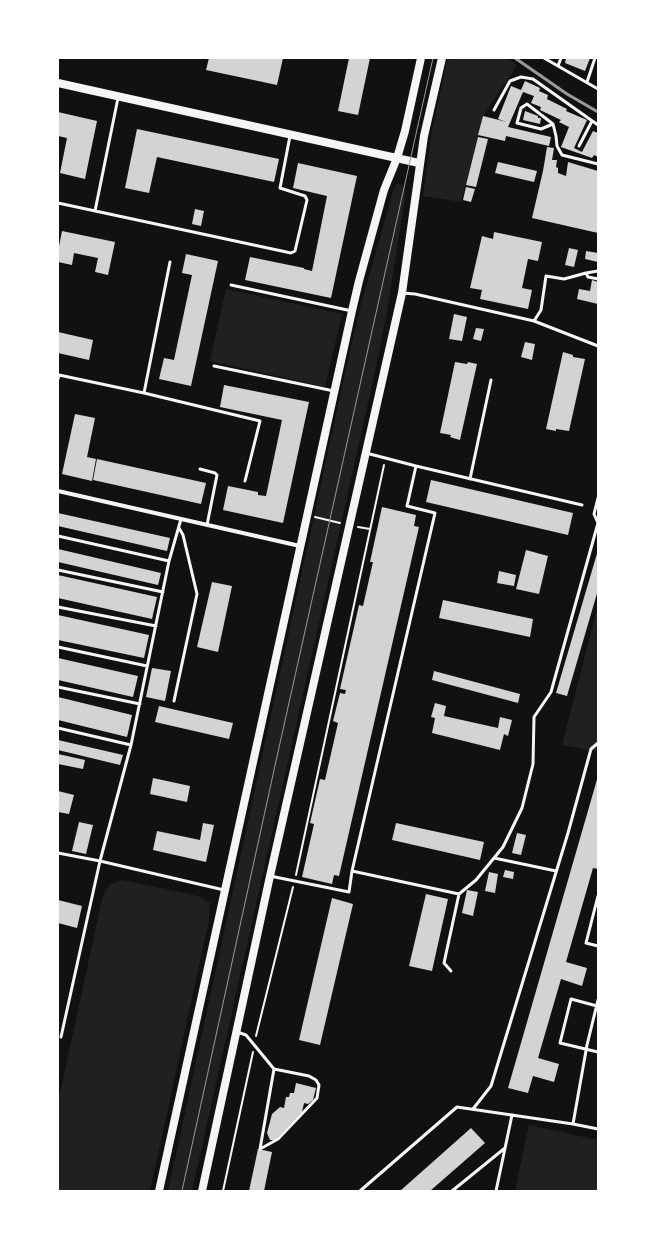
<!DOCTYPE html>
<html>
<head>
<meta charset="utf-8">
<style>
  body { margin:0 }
  #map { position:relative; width:656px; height:1249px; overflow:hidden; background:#111; font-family:Ubuntu,sans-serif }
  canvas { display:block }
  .frame { position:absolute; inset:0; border:59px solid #fff; pointer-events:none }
</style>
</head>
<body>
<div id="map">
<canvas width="656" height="1249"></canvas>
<div class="frame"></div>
</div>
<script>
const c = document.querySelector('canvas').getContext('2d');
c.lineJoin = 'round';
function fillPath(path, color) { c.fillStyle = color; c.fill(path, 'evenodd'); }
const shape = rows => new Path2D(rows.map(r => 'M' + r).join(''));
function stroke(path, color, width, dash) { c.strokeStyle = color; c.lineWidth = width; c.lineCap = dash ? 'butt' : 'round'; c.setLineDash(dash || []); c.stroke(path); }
fillPath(shape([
  [448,58,450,58,453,60,454,58,507,58,517,65,483,116,461,202,423,196,432,130],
  [397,184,405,186,406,191,387,312,375,372,192,1191,168,1191,347,364,360,308,394,188],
  [226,289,342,314,325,387,210,361],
  [598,605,598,752,562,745],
  [122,880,198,896,210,903,209,920,150,1191,58,1191,58,1102,103,895,110,884],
  [529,1125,598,1140,598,1191,515,1191]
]), '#202020');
fillPath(shape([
  [209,58,283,58,277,85,206,70],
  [349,58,370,58,358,115,338,111],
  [566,58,590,58,585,71,565,63],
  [525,81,540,88,539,91,548,95,547,99,567,109,566,111,587,120,574,148,582,152,593,131,598,133,598,157,594,155,592,158,561,147,569,127,559,122,561,120,540,110,541,107,531,103,534,96,523,92,508,127,551,137,549,146,506,136,505,141,478,135,483,116,507,122,498,119,511,86,521,90],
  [525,111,538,116,538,118,541,118,540,124,523,120],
  [58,112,97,121,85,179,60,173,67,138,58,136],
  [137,129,279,159,274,182,157,157,149,193,125,188],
  [478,137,488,139,476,187,466,185],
  [547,147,554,148,552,160,557,160,556,167,558,168,558,173,566,176,568,162,598,171,598,233,532,218,543,171],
  [498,162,537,171,534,182,495,173],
  [298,163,357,176,331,298,245,280,250,257,304,268,304,269,312,271,327,196,293,188],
  [466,187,475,189,471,202,463,200],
  [195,209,204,211,201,226,192,224],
  [62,231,115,242,108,275,95,272,98,258,74,253,72,265,58,262,58,251],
  [494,232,542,242,538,261,528,259,522,288,532,290,528,309,480,299,482,290,470,288,482,236,493,239],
  [569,248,578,250,574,267,565,265],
  [586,251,598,253,598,262,585,259],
  [186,254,218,261,191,386,159,379,164,358,174,360,192,275,182,273],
  [592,280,598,282,598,304,577,299,579,289,590,291],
  [454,314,467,317,462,341,449,339],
  [476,328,484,329,481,341,473,339],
  [58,332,93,340,89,360,58,353],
  [525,342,535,344,532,360,521,357],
  [563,352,573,355,573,357,585,359,569,431,556,429,556,431,546,429],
  [455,362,467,364,468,362,477,364,460,440,450,437,451,435,440,433],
  [224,385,309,402,283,523,223,510,228,486,258,492,258,495,266,496,282,420,220,407],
  [75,414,95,418,87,457,96,459,92,481,62,474],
  [97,459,206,483,201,504,93,480],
  [431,480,573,513,568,535,426,502],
  [382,507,416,515,414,526,419,527,339,876,334,875,332,884,302,877,314,824,310,823,320,779,325,780,338,723,333,721,340,693,345,694,346,690,340,689,359,605,363,606,373,562,370,562],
  [58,513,170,538,167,551,58,526],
  [58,549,161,573,158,585,58,562],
  [526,550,548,556,539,594,516,589],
  [598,550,598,590,567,696,556,693],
  [499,571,516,575,514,586,497,583],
  [58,575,157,597,152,619,58,598],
  [212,582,232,586,218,652,197,647],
  [443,600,533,619,530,637,439,618],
  [58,615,149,635,144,658,58,640],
  [58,658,138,676,133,697,58,680],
  [152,668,171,671,165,701,146,697],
  [434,671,520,694,518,703,432,680],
  [58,697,132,715,127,737,58,720],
  [435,703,446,706,444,716,498,728,500,717,512,720,508,736,504,734,500,750,432,733,435,718,431,717],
  [159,706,233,723,229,739,155,722],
  [58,740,123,755,120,765,58,750],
  [58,754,85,760,83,769,58,764],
  [598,776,598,869,593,868,566,962,587,968,582,986,561,979,538,1058,559,1064,554,1082,533,1076,528,1093,508,1088],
  [153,778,190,786,187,802,150,794],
  [58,791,74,795,69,814,58,812],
  [79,822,93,825,86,854,72,851],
  [203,823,214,825,206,862,153,850,157,831,200,840],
  [396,823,484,842,480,860,392,840],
  [517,833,526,835,521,855,512,853],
  [505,870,514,872,513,879,503,877],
  [489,872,498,874,495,893,485,891],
  [467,890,478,892,473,916,462,913],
  [426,894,448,899,432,971,409,966],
  [332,898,353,904,320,1045,299,1040],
  [58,900,82,906,77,928,58,923],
  [296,1083,316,1088,313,1100,308,1104,304,1103,302,1112,275,1140,270,1140,267,1133,272,1114,280,1107,284,1108,286,1097,289,1097,290,1093,294,1093],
  [471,1128,485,1143,430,1191,400,1191],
  [258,1149,272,1152,264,1191,249,1191]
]), '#d3d3d3');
stroke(shape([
  [315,517,340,523],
  [358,527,370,529],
  [296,875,384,465],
  [256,1036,293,887],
  [223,1191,253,1052]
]), '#f5f5f5', 2);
stroke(shape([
  [544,58,598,89],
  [558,66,561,58],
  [587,82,595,58],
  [494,110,510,81,521,77,533,79,598,125],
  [553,124,541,129,517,123,521,108,527,104,553,124,556,136,557,146,562,155,598,164],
  [579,146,592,121],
  [58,203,291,253,295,251,307,200,305,196,280,188,290,136],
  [95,211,118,98],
  [586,273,588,277,598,279],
  [231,285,352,311],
  [402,293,415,294,534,321,598,346],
  [534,321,541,310,546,276,564,279,586,273,598,271],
  [214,366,334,391],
  [58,379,59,375,144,393,170,262],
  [144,393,260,421,245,481],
  [366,453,416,466,582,505],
  [200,469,215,473,217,475,207,525],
  [470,479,491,380],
  [58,536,169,561],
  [58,570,163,592],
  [58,607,156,626],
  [58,647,147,666],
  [58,687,140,704],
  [174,701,197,594,183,535,179,528],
  [58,728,131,745,100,861,224,890],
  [131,745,169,561,181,519],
  [58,853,100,861,61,1037],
  [494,858,556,871],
  [352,871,459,894,444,963,451,971],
  [270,876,349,892,352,871,435,513,407,506,416,466],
  [459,894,476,880,503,847,522,808,533,764,534,717,551,692,598,523,594,514,598,498],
  [598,896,586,943,598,946],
  [597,1006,571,999,560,1043,598,1052],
  [237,1032,246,1035,274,1069,260,1149],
  [473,1109,491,1086,568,833,591,749,598,743],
  [573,1124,587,1045,598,1000],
  [260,1149,278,1139,317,1098,319,1085,316,1080,309,1076,274,1069],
  [360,1191,457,1107,573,1124,598,1129],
  [452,1191,505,1148],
  [496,1191,512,1115]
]), '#f5f5f5', 3);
stroke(shape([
  [58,491,300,546]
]), '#f5f5f5', 4);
stroke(shape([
  [58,83,419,163],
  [159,1191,352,311,359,281,384,190,397,158,405,131,421,58],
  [202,1191,270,876,402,293,424,136,442,58]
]), '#f5f5f5', 8);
stroke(shape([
  [182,1191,276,761,433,58]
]), '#9a9a9a', 1);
stroke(shape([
  [515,58,567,94,598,112]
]), '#9a9a9a', 3);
</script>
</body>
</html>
